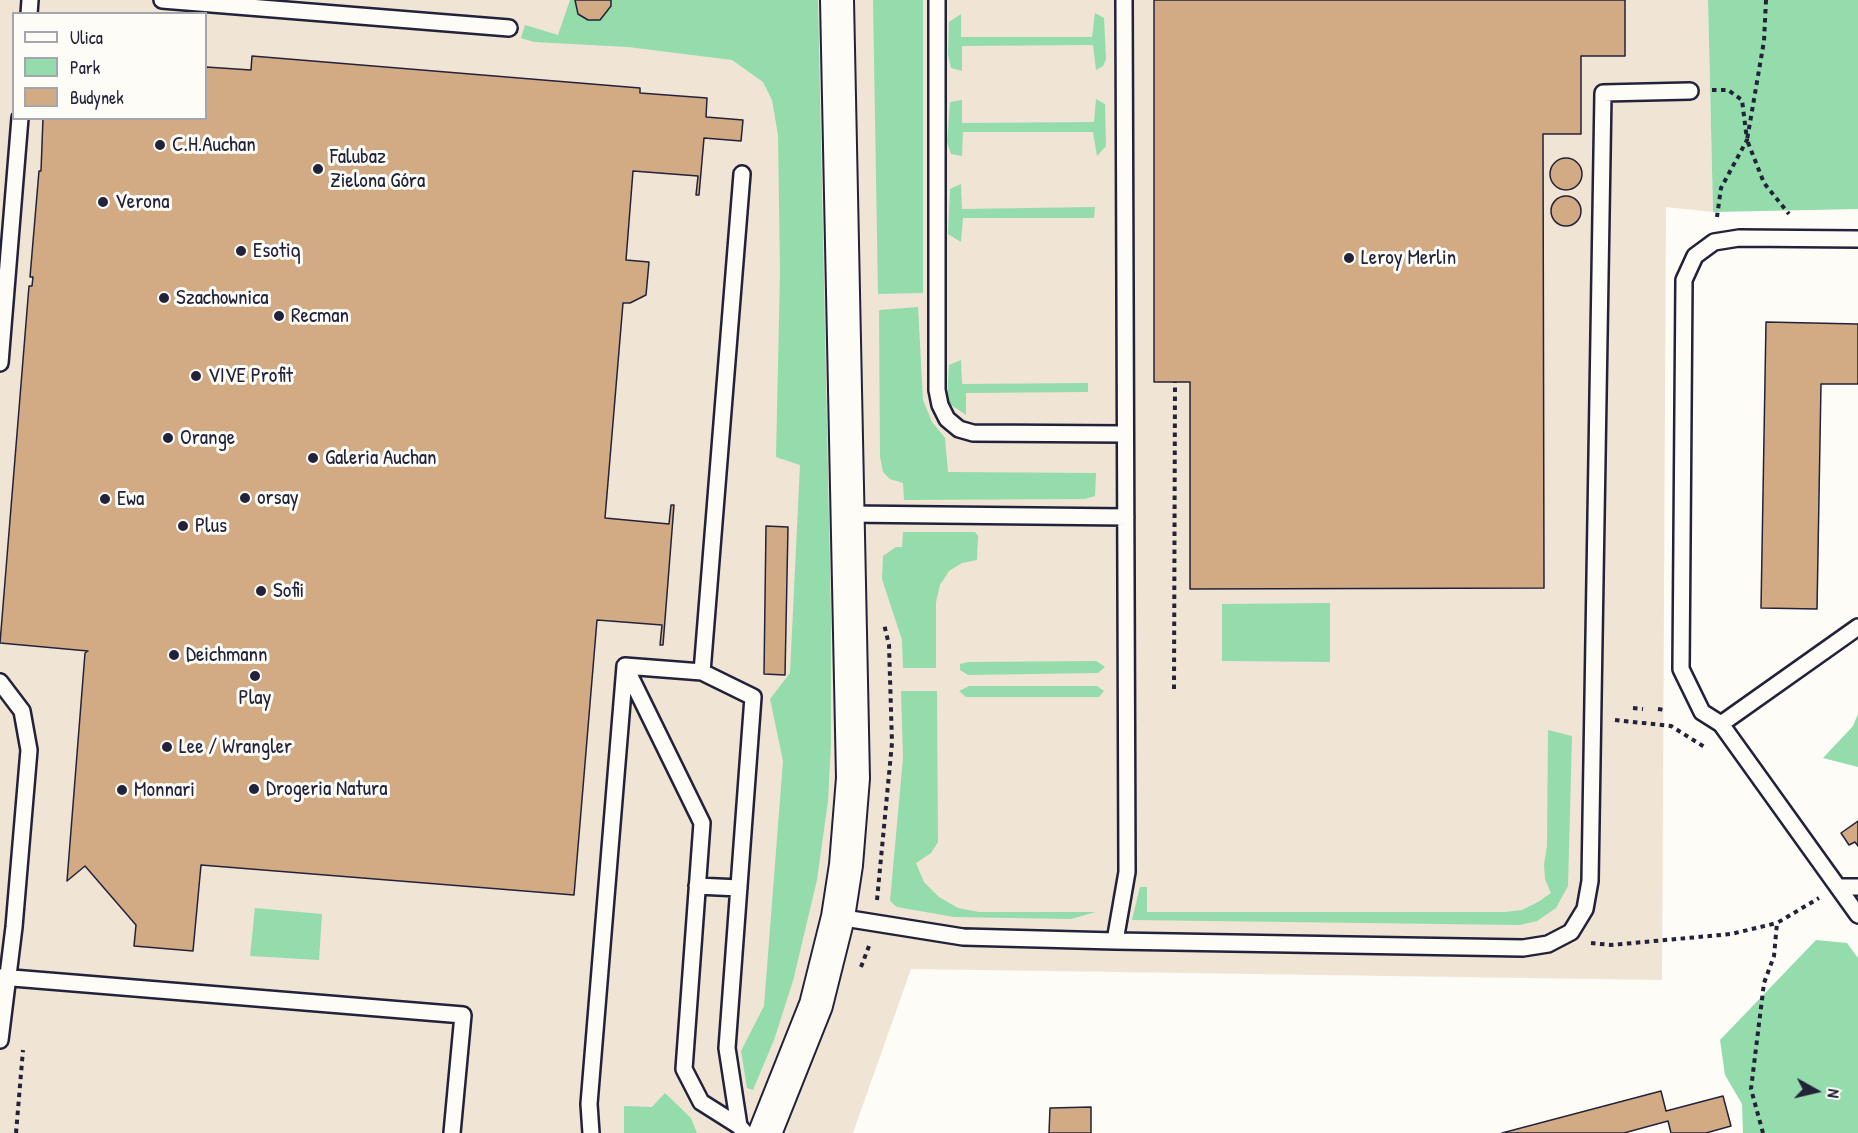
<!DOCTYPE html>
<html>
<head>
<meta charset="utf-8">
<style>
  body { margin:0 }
  #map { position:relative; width:1858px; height:1133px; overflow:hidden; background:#fdfcf7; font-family:"Patrick Hand",sans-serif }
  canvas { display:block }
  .legend { position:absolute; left:12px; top:12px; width:195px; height:108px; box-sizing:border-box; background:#fdfcf7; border:2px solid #a5a5ac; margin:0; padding:8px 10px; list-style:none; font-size:18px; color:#22223b }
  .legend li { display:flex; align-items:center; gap:12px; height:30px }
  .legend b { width:30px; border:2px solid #a5a5ac }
  .north { position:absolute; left:1786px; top:1061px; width:60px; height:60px; -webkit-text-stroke:4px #fdfcf7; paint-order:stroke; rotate:98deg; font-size:16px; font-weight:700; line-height:24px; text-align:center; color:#22223b }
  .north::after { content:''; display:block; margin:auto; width:21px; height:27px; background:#22223b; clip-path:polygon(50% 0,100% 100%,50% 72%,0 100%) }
</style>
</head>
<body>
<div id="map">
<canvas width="1858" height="1133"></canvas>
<ul class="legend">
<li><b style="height:8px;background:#fdfcf7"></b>Ulica</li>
<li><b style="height:16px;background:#94dcab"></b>Park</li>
<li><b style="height:16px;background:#d2ab84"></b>Budynek</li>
</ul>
<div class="north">N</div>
</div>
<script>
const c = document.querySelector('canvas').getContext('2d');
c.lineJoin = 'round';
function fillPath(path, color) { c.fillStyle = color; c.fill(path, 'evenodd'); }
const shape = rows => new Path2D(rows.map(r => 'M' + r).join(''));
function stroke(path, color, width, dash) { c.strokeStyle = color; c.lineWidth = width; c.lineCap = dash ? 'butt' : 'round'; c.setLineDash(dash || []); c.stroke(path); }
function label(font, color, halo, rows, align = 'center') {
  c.font = font + ' "Patrick Hand",sans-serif'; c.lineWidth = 6; c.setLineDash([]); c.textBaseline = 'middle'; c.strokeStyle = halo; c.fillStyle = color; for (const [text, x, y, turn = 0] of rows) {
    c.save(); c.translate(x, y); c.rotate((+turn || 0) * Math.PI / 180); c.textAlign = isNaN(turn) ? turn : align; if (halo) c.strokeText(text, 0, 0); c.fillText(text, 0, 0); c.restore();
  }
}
fillPath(shape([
  [0,0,1708,0,1713,212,1666,207,1662,980,911,969,853,1133,0,1133],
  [14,14,206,14,206,118,14,118]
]), '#f0e4d4');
fillPath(shape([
  [570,0,818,0,831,616,831,743,828,801,817,880,793,981,774,1040,753,1090,747,1088,741,1051,764,1006,783,761,770,699,790,673,800,465,776,457,780,272,778,135,772,100,763,82,732,60,628,47,534,42,521,38,525,25,558,35],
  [873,0,923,0,923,293,878,294],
  [1708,0,1858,0,1858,209,1713,212],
  [1095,13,1104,18,1106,59,1103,66,1096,70,1093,45,962,46,962,71,951,68,948,55,949,22,961,14,961,37,1092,37],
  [1096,99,1105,104,1106,146,1097,156,1093,132,963,132,962,156,951,154,947,142,950,102,962,100,962,123,1094,122],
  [961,184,962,209,1095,207,1094,218,963,218,961,242,948,234,950,189],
  [918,307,923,400,932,422,945,438,948,472,1096,473,1095,496,1085,499,904,500,903,483,890,479,883,472,880,457,879,310],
  [961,360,962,384,1088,383,1088,392,966,393,966,415,947,402,949,365],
  [903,532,975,532,978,536,977,560,962,563,949,571,940,585,936,602,936,668,903,668,902,640,882,579,883,556,896,547,902,547],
  [1330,603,1330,662,1222,661,1222,604],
  [1096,661,1105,667,1098,673,968,675,960,670,960,664,969,662],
  [969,686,1097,686,1104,691,1099,697,966,697,959,691],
  [901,691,937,691,938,842,931,853,916,863,924,882,939,897,958,908,979,912,1096,912,1071,919,954,917,897,907,890,901,903,758],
  [1858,714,1858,767,1823,758,1853,726],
  [1548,730,1572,736,1568,886,1556,908,1537,921,1520,925,1132,920,1140,887,1147,887,1147,912,1505,912,1522,910,1538,902,1551,893,1545,879,1544,864,1547,846],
  [255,908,322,914,319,960,250,956],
  [1816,940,1847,943,1858,958,1858,1133,1743,1133,1742,1104,1725,1075,1720,1040],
  [665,1093,691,1118,697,1133,624,1133,624,1106,652,1107]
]), '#94dcab');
const building = shape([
  [575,0,611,0,611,6,600,20,588,20,578,14,575,0],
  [1154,0,1625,0,1625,56,1581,56,1581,134,1543,134,1544,588,1190,589,1190,382,1154,382,1154,0],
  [252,56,640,88,640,93,707,98,706,117,743,120,741,141,704,138,699,195,696,195,698,176,633,171,626,260,649,262,646,295,630,303,623,303,605,518,669,524,671,505,674,505,663,645,660,645,662,625,597,620,574,895,201,865,193,951,134,946,136,925,85,866,67,881,85,653,88,651,0,643,29,286,32,286,33,277,30,277,39,171,41,171,43,118,206,118,206,67,251,70,252,56],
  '1550 174a16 16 0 1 1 32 0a16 16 0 1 1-32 0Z',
  '1551 211a15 15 0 1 1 30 0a15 15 0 1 1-30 0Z',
  [1766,322,1858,324,1858,384,1821,384,1817,609,1761,608,1766,322],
  [766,526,788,527,785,675,764,674,766,526],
  [1858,821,1858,846,1855,842,1849,845,1841,833,1858,821],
  [1661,1091,1666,1111,1723,1096,1731,1126,1706,1133,1671,1133,1668,1121,1624,1133,1502,1133,1661,1091],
  [1091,1107,1091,1133,1049,1133,1050,1108,1091,1107]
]);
fillPath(building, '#d2ab84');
stroke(building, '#22223b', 1.5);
const lane = shape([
  [162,0,509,28],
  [937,0,937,390,940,405,947,419,959,429,973,433,1125,434],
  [29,14,30,0],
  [1858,239,1739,238,1714,242,1695,256,1684,280,1681,669,1702,712,1721,724,1858,915],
  [0,363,20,118],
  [848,514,1126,517],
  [626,668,702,823,684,1069,701,1102,739,1126,745,1133],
  [702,672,753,697,727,1048,739,1126],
  [0,682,22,711,29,750,14,927,0,1040],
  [1721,724,1858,627],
  [697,886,739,888],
  [1838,887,1858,887],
  [838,917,963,937,1115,941,1523,948,1548,944,1571,932,1585,909,1590,881,1603,93,1690,91],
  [1115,941,1127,872,1124,0],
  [0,977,463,1015,452,1133],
  [591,1133,589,1104,625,666,702,672,742,174]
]);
const street = shape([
  [765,1133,816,1005,838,917,846,865,853,778,837,0]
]);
stroke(lane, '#22223b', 20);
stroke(street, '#22223b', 36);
stroke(shape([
  [1766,0,1764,41,1747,140,1764,183,1789,214],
  [1712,90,1728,90,1742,100,1747,140,1721,188,1717,217],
  [1174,689,1175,382],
  [1633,708,1643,709],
  [1658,709,1665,710],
  [1615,720,1671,726,1706,748],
  [877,900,892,743,889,645,884,624],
  [1591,943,1611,945,1731,934,1777,923],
  [861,967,869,946],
  [16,1133,23,1050],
  [1763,1133,1751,1089,1764,983,1774,956,1777,923,1819,898]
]), '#22223b', 4, [4.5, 4.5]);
stroke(lane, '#fdfcf7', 15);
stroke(street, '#fdfcf7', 32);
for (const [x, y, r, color] of [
  [160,145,6,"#22223b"],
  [318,169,6,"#22223b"],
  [103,202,6,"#22223b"],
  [241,251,6,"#22223b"],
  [1349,258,6,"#22223b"],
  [164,298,6,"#22223b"],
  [279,316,6,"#22223b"],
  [196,376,6,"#22223b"],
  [168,438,6,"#22223b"],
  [313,458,6,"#22223b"],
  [245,498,6,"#22223b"],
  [105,499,6,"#22223b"],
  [183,526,6,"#22223b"],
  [261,591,6,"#22223b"],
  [174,655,6,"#22223b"],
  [255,676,6,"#22223b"],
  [167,747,6,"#22223b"],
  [254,789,6,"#22223b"],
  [122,790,6,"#22223b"]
]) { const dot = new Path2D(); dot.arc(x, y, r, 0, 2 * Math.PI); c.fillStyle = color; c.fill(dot); stroke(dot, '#fdfcf7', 2); }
label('21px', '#22223b', '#fdfcf7', [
  ["C.H.Auchan",172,145],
  ["Falubaz",330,157],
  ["Zielona Góra",330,181],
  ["Verona",115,202],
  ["Esotiq",253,251],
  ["Leroy Merlin",1361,258],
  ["Szachownica",176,298],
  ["Recman",291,316],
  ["VIVE Profit",208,376],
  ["Orange",180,438],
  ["Galeria Auchan",325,458],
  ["orsay",257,498],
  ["Ewa",117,499],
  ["Plus",195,526],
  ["Sofii",273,591],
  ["Deichmann",186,655],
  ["Play",255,698,"center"],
  ["Lee / Wrangler",179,747],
  ["Drogeria Natura",266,789],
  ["Monnari",134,790]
], 'left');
</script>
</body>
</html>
